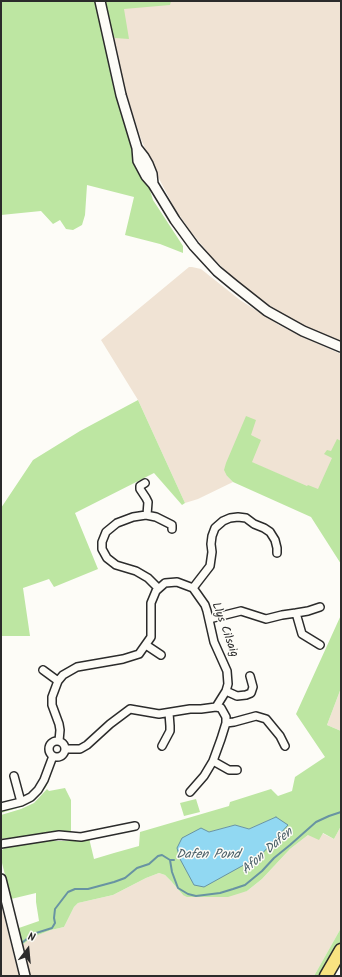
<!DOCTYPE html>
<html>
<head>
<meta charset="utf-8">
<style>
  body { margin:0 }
  #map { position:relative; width:342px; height:977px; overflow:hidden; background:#fdfcf7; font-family:Kalam,sans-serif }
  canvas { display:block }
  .frame { position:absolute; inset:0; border:2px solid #2b2b2b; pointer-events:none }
  .north { position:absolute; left:8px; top:929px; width:40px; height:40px; -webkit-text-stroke:3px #fdfcf7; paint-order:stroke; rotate:16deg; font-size:11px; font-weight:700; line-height:16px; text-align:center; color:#2b2b2b }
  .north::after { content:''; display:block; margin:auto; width:14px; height:18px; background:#2b2b2b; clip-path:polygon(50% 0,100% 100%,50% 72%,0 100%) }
</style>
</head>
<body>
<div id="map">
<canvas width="342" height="977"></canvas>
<div class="frame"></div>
<div class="north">N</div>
</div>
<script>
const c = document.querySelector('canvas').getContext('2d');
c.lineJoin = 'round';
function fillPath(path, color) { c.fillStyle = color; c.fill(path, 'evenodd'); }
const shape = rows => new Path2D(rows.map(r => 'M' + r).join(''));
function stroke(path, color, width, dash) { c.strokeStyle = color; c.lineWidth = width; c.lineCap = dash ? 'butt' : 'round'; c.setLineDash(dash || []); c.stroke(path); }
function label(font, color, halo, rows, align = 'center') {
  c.font = font + ' Kalam,sans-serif'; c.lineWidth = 3; c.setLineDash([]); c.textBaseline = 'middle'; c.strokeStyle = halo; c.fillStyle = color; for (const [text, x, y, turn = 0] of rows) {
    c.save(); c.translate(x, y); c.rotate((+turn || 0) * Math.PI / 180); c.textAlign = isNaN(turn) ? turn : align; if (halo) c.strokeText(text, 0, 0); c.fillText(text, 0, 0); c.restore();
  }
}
fillPath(shape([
  [105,1,341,1,341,342,307,328,262,301,236,281,210,255,191,232,175,209,156,173,141,139,121,77],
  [189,267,192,267,201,269,240,300,279,325,307,339,341,354,341,515,299,483,251,462,227,476,233,482,198,499,185,503,138,400,101,340],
  [341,688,341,731,327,725],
  [341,826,341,928,314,976,30,976,22,945,33,937,51,930,64,927,74,907,78,903,113,895,146,878,159,873,165,875,171,881,183,895,247,891,262,879,290,849,308,835,322,833,334,839],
  [1,905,16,964,19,976,1,976]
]), '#f0e3d4');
fillPath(shape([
  [1,1,171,1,170,5,124,9,129,39,115,38,112,34,137,148,153,200,183,246,183,253,160,244,125,235,134,197,87,185,85,215,82,225,73,230,66,229,60,220,53,224,41,211,1,215],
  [138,400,185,503,182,505,154,473,75,513,98,569,54,587,49,579,23,588,30,636,1,636,1,508,33,460,80,431],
  [246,416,256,420,251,435,261,440,252,462,307,486,308,485,318,489,332,458,324,454,327,450,331,451,337,439,341,441,341,564,311,517,233,482,227,476,224,470,226,463],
  [341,615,341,688,327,725,341,731,341,826,334,839,323,833,319,840,308,835,290,849,262,879,247,891,228,897,187,897,183,895,171,881,165,875,159,873,146,878,113,895,78,903,74,907,64,927,51,930,33,937,22,945,16,929,39,921,36,902,36,893,11,899,1,859,1,851,7,845,33,841,76,841,89,838,94,859,114,853,139,846,140,832,229,806,230,802,271,789,278,796,292,791,295,777,325,757,296,714],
  [276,817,194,885,209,832,235,825,249,829],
  [49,774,51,775,46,787,36,799,21,807,1,813,1,810,39,793,44,786],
  [65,788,71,800,71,831,59,832,1,839,1,815,21,809,34,803,47,789,49,791],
  [196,799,200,812,184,816,180,803],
  [341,928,341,942,321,976,314,976]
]), '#bde6a2');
const water = shape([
  [276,817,288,825,260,856,204,887,194,885,180,859,177,848,182,838,201,828,209,832,235,825,249,829,276,817]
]);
fillPath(water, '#91d8f2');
stroke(water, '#6893a2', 1);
stroke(shape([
  [170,860,172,872,178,888,188,894,196,896,220,893,233,889,245,885,262,871,274,858,290,845,316,822,329,816,341,812],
  [170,860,174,860],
  [23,942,33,934,52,928,55,923,54,918,55,909,68,892,75,889,88,889,114,882,125,878,137,868,149,864,158,856,162,855,170,860]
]), '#6893a2', 2);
const street = shape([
  [145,483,140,486,140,489,146,498,148,502,147,515],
  [158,588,148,578,136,571,116,565,107,558,102,549,102,542,106,532,117,523,133,517,146,515,156,517,172,525,172,529],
  [193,588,210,566,212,552,211,544,212,536,215,528,223,521,230,518,238,517,246,518,254,524,264,528,270,532,275,540,277,548,277,553],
  [296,613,308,611,320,607],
  [209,619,241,611,266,619,282,615,296,613,302,634,320,645],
  [146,645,161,655],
  [43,670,58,681],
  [226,691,237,696,246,695,251,693,253,687,250,676],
  [226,723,221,739,213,761,229,770,237,770],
  [59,741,60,730,59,724,52,705,52,697,58,681,63,675,77,667,123,659,139,654,151,637,151,603,156,591,165,583,177,582,193,588,205,605,207,611,214,642,227,671,228,684,226,691,216,707],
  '49 749a8 8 0 1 1 16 0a8 8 0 1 1-16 0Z',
  [162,746,170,731,170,726,169,713],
  [65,749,80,749,87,745,110,724,130,709,159,714,190,709,201,709,216,707,221,708,226,717,226,723,234,722,256,716,266,719,280,736,285,746],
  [14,776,21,802],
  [190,792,204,776,213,761],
  [1,807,21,802,31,797,38,790,44,780,53,756],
  [1,844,59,835,81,837,135,826]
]);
const secondary = shape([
  [100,1,121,95,137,148,138,161,146,176,153,184,175,220,194,246,217,271,234,285,267,311,303,331,341,347],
  [137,148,144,157,148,164,152,174,153,184],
  [1,879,25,976]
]);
const highway = shape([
  [326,976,341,950]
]);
stroke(street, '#2b2b2b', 10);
stroke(secondary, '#2b2b2b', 12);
stroke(highway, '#2b2b2b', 15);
stroke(street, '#fdfcf7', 7);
stroke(secondary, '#fdfcf7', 9);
stroke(highway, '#f8e281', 12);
label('12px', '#2b2b2b', '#fdfcf7', [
  ["Llys Cilsaig",224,630,70]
]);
label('italic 13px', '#4a5f67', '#fdfcf7', [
  ["Afon Dafen",268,852,-41],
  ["Dafen Pond",208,856]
]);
</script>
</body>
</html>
